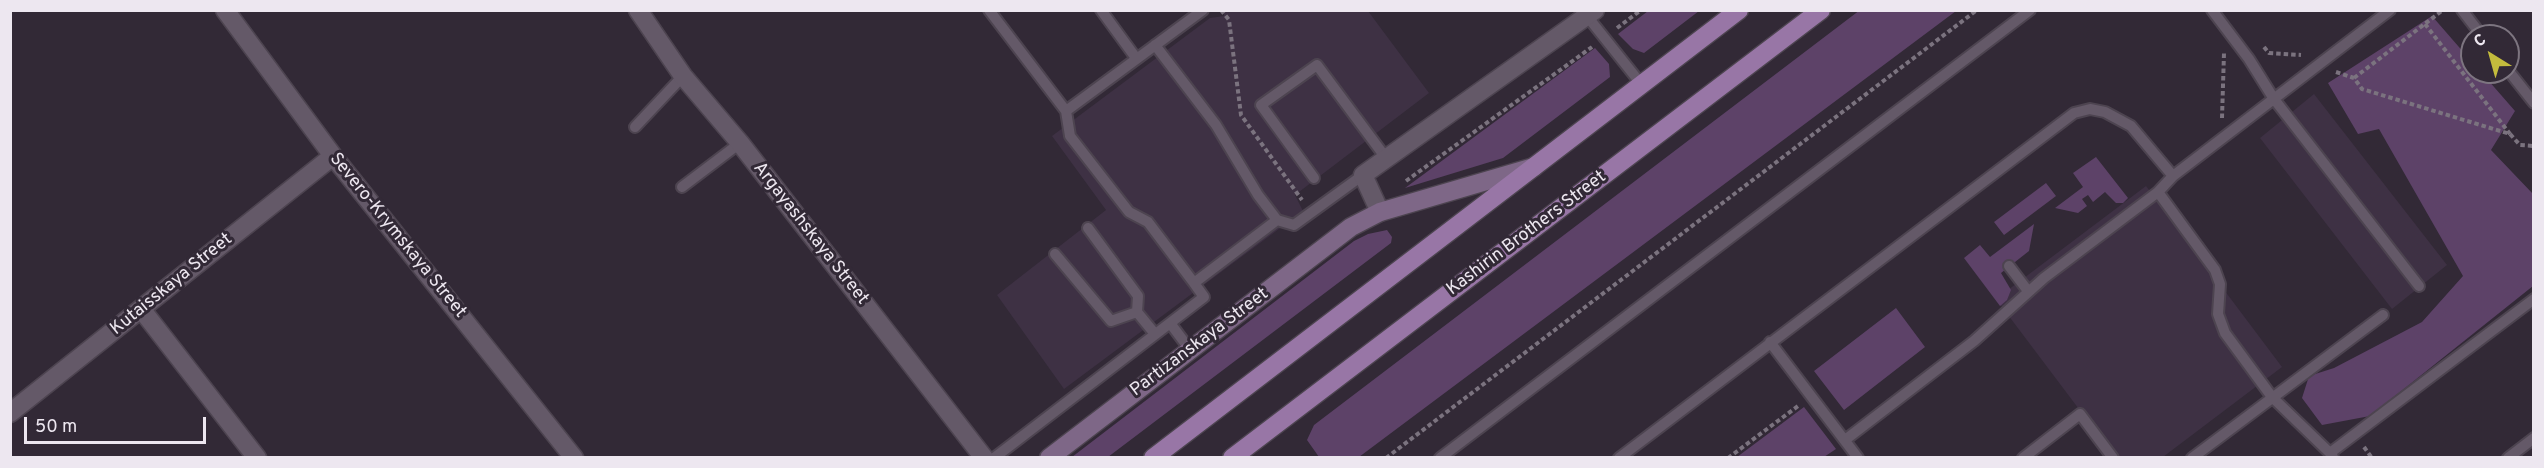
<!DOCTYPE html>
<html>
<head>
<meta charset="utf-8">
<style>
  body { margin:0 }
  #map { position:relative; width:2544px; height:468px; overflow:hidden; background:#322936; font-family:Overpass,sans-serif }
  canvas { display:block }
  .frame { position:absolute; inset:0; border:12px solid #ede7f0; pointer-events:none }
  .north { position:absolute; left:2460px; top:24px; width:60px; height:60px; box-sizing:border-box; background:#322936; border:2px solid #7d7580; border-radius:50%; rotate:323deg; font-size:16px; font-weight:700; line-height:24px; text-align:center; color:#ede7f0 }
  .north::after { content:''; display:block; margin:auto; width:21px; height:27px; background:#c4bc3d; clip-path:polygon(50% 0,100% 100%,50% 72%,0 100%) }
  .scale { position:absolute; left:24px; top:417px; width:182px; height:27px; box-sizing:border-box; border:3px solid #ede7f0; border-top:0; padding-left:8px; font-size:18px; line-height:21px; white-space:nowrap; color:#ede7f0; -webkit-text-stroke:4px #322936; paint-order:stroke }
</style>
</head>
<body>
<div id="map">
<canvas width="2544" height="468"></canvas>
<div class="frame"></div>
<div class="north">С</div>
<div class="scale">50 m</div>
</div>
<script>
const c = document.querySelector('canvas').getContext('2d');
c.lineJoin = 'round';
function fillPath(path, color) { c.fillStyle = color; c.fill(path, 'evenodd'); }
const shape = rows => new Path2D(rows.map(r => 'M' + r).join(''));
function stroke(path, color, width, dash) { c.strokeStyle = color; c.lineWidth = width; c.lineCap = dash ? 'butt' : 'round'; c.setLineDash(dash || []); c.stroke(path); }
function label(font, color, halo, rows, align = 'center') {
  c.font = font + ' Overpass,sans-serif'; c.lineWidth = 6; c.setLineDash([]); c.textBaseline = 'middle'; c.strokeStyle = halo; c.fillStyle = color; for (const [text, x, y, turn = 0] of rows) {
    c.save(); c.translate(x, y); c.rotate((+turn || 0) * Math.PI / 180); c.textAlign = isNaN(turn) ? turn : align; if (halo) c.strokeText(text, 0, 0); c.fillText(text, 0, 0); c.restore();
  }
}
fillPath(shape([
  [1224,11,1368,11,1429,93,1295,195,1303,211,1064,389,997,295,1106,210,1052,136,1210,18,1224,16],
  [2314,94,2447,265,2392,309,2260,138],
  [2146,186,2282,367,2163,457,2115,457,1996,299]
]), '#3e3144');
fillPath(shape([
  [1860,10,1956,11,1359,457,1319,457,1307,440,1314,425],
  [1648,11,1648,10,1699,11,1644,53,1633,49,1618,34],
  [2432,16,2472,62,2472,72,2481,72,2515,111,2491,150,2533,194,2533,286,2370,416,2322,425,2302,398,2309,376,2334,368,2422,322,2463,276,2379,129,2358,134,2328,83],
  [1595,48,1609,64,1610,77,1503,158,1405,188],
  [2096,157,2128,198,2123,203,2116,203,2105,192,2093,202,2088,195,2082,199,2087,206,2078,213,2055,208,2083,187,2073,173],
  [2046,183,2056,196,2004,235,1994,222],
  [2034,224,2029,251,2001,273,2011,290,2007,300,2000,306,1964,258,1980,245,1990,257],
  [1387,230,1392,237,1391,243,1108,457,1072,457,1354,241,1368,234],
  [1896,308,1925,347,1844,410,1814,371],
  [1804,407,1836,449,1824,457,1737,457]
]), '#5d4268');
const lane = shape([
  [989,10,1066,111,1203,10],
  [1101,10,1136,58],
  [2212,10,2249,59,2274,99,2419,286],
  [2462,10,2482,36],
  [1587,16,1642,85],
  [1155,45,1216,125,1258,195,1277,220,1294,225,1363,175],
  [2508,70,2534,103],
  [1066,111,1070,136,1129,212,1148,222,1194,283,1277,220],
  [635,127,683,76],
  [2173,176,2158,192,2215,270,2220,284,2218,314,2225,333,2272,397,2330,453],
  [1314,178,1261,105,1317,65,1386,158],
  [682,187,740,143],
  [1088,228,1138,296,1137,312,1155,334],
  [1055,254,1111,321,1137,312],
  [2009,266,2028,291],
  [1170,323,1191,351],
  [1770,342,1858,458],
  [1845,440,1974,341,2044,278,2158,192],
  [2333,457,2330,453,2534,299],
  [994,458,1204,297,1194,283],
  [1440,458,2030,10],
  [1619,458,2074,113,2090,109,2105,112,2131,126,2173,176,2390,10],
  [2023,458,2080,414,2113,458],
  [2192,458,2383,315],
  [2508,458,2534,438]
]);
const street = shape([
  [225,10,333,156,574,458],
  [638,10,683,76,740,143,984,458],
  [1380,212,1363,175,1595,10],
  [142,310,257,458],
  [10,413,333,156]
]);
const secondary = shape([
  [1049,458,1351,227,1380,212,1534,167]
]);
const primary = shape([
  [1153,458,1739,10],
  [1232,458,1821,10]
]);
stroke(lane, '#4d4450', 14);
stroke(street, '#4d4450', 21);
stroke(secondary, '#4d4450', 21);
stroke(primary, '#4d4450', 21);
stroke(shape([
  [1221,10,1229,20,1241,115,1302,200],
  [2425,24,2510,134],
  [1617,28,1641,10],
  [2508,45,2515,54],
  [2264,47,2269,53,2301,55],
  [2336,72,2354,78,2362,89,2510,134,2520,145,2534,146],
  [2354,78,2443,10],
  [2222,118,2224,53],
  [1406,181,1592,47],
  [2364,447,2372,458],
  [1386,458,1977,10],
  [1728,458,1798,406]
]), '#7b737f', 4, [4.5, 3]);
stroke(lane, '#645968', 10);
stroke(street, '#645968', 18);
stroke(secondary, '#7e6787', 18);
stroke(primary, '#9876a6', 18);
label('18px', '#ede7f0', '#322936', [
  ["Argayashskaya Street",810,234,52],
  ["Kashirin Brothers Street",1527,234,-37],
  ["Severo-Krymskaya Street",397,236,51],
  ["Kutaisskaya Street",172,285,-39],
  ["Partizanskaya Street",1200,343,-37]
]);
</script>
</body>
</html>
